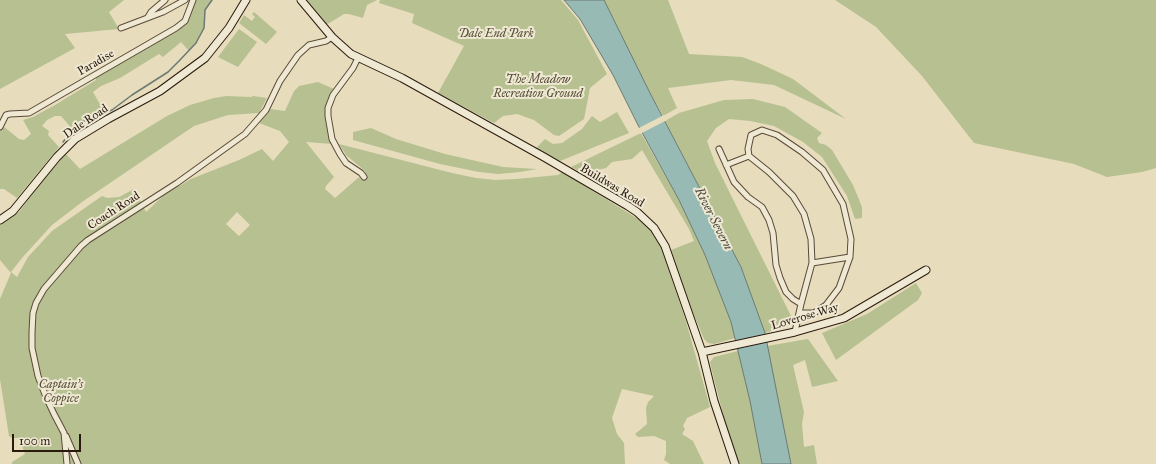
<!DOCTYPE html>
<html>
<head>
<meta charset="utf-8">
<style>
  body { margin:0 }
  #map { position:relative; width:1156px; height:464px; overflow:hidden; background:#e7dcbc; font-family:"IM FELL Great Primer",serif }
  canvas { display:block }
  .scale { position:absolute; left:12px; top:434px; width:69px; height:18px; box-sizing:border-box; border:2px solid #2a1a0d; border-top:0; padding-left:5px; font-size:12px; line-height:14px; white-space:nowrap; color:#2a1a0d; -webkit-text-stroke:3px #efe8d3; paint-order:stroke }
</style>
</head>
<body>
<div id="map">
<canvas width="1156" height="464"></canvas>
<div class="scale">100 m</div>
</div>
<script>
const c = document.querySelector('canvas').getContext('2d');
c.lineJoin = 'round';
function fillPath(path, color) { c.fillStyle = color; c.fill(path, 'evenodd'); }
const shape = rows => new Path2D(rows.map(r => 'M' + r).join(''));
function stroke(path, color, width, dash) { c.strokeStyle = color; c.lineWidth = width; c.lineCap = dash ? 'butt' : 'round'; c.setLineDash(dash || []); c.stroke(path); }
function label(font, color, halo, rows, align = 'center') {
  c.font = font + ' "IM FELL Great Primer",serif'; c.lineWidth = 4; c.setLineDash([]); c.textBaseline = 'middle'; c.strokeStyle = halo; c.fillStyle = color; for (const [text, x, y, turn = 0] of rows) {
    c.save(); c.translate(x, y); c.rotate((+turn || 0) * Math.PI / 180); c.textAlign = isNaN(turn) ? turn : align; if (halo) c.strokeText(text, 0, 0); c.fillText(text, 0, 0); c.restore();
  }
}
fillPath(shape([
  [0,0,124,0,109,12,119,29,65,34,75,48,0,89],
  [196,0,212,0,205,10,204,28,196,43,189,51,181,42,163,57,159,54,120,78,101,86,93,92,105,113,82,122,73,130,61,116,55,116,47,120,42,126,49,131,48,135,59,147,17,198,4,189,0,189,0,132,3,126,19,139,24,140,31,134,23,120,33,117,55,105,96,80,96,77,177,30,189,19],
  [306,0,377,0,367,5,363,18,349,14,344,14,326,25],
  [380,0,561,0,578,20,607,74,590,88,584,119,559,136,554,135,534,120,517,114,503,116,494,123,438,93,464,46,412,23,414,14,379,3],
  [604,0,668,0,689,54,742,57,761,64,793,79,846,119,774,85,731,80,668,88,677,108,663,116,650,93],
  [835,0,1156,0,1156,168,1142,172,1107,177,1074,164,974,143,922,76,876,27],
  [254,12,277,32,266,44,239,23,244,15,252,21,255,17,252,14],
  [239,29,257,42,238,67,218,57],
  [318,82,334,89,329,98,326,110,327,126,332,144,306,142,334,177,326,186,325,189,335,198,359,177,361,179,364,177,365,171,346,155,339,144,452,173,476,178,495,180,516,179,558,175,562,172,643,222,650,228,659,241,685,318,710,407,687,418,683,426,685,429,682,434,693,441,704,464,670,464,664,460,666,454,666,441,654,436,638,437,635,434,647,424,646,408,648,402,654,396,622,389,612,418,617,434,624,443,625,464,12,464,12,462,25,454,19,438,12,438,9,436,0,379,0,299,11,273,0,260,0,224,19,212,47,174,66,154,80,169,167,116,190,105,214,98,226,96,251,97,253,96,267,98,259,113,228,115,194,126,82,202,52,225,22,258,11,272,17,277,28,257,52,231,102,196,107,198,119,197,134,189,146,212,163,196,191,179,239,160,262,149,273,161,289,142,280,131,259,123,271,109,285,111,294,91,299,86],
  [237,212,250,225,239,236,226,224],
  [753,99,785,107,822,133,817,138,819,143,826,145,832,150,853,185,862,207,862,218,855,219,847,196,822,157,803,142,774,126,750,121,729,119,716,128,707,141,715,163,791,316,791,325,765,333,741,267,665,121,679,113,724,100],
  [617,112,629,133,560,161,536,148,545,139,553,144,562,143,582,129,592,116,600,122],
  [371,128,396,139,445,154,503,167,537,169,520,172,498,174,479,172,440,164,353,140,353,132],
  [641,133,679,200,705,255,731,322,735,338,714,344,708,343,704,339,687,299,671,250,694,241,689,229,642,150,632,159,612,162,606,168,583,173,571,167],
  [916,283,922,293,918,300,836,360,822,333,867,314],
  [808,339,838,381,812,387,805,360,793,365,804,412,802,424,804,447,814,445,817,464,791,464,767,346],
  [738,351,750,401,762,464,739,464,728,434,711,367,710,362,714,357]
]), '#b6c091');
const water = shape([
  [564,0,604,0,650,93,741,267,765,333,791,464,762,464,750,401,731,322,705,255,679,200,638,125,613,75,580,19,564,0]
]);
fillPath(water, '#97bab5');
stroke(water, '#6b7a72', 1);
fillPath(shape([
  [664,115,667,120,640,134,637,129]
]), '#e7dcbc');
stroke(shape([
  [63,142,73,130,82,122,112,110,132,95,168,72,179,61,196,43,204,28,205,10,212,0]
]), '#6b7a72', 1.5);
const street = shape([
  [148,17,151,12,165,0],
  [121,28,163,12,185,0],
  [358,58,353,68,333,95,328,108,328,116,332,139,340,154,346,163,361,173,364,177],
  [0,127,6,115,10,114,29,113,176,28,185,21,193,0],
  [719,149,734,182,748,197,762,207,769,220,773,233,776,265,780,278,786,292,793,299,801,304],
  [726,165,749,156],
  [812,263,850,257],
  [795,332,799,313,801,304,812,263,811,239,804,214,793,196,769,172,749,156,748,149,751,135,762,130,777,135,802,152,823,170,843,204,851,239,850,257,839,288,826,305,814,313,799,313],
  [66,436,78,464],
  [67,464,64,433,54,414,46,397,38,376,32,348,32,332,33,313,36,303,44,289,81,246,88,240,177,183,245,134,266,110,280,81,298,55,309,45,326,41,332,37]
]);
const secondary = shape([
  [301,0,332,37,351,54,402,78,544,157,628,206,637,212,654,228,665,246,702,352,714,401,735,464],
  [0,220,13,211,57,157,75,139,108,119,160,91,205,58,229,28,246,0],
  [702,352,795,332,844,318,926,270]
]);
stroke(street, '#594a39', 7);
stroke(secondary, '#2a1a0d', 9);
stroke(street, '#efe8d3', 5);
stroke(secondary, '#efe8d3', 7);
label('italic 12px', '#544c35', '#efe8d3', [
  ["Dale End Park",496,34],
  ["The Meadow",538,80],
  ["Recreation Ground",538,94],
  ["Captain's",61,385],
  ["Coppice",61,399]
]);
label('12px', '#2a1a0d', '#efe8d3', [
  ["Paradise",96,63,-30],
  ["Dale Road",86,122,-34],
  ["Buildwas Road",612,186,31],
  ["Coach Road",114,211,-33],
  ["Loverose Way",805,317,-16]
]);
label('italic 13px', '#4b4a3f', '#efe8d3', [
  ["River Severn",713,219,63]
]);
</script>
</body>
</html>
